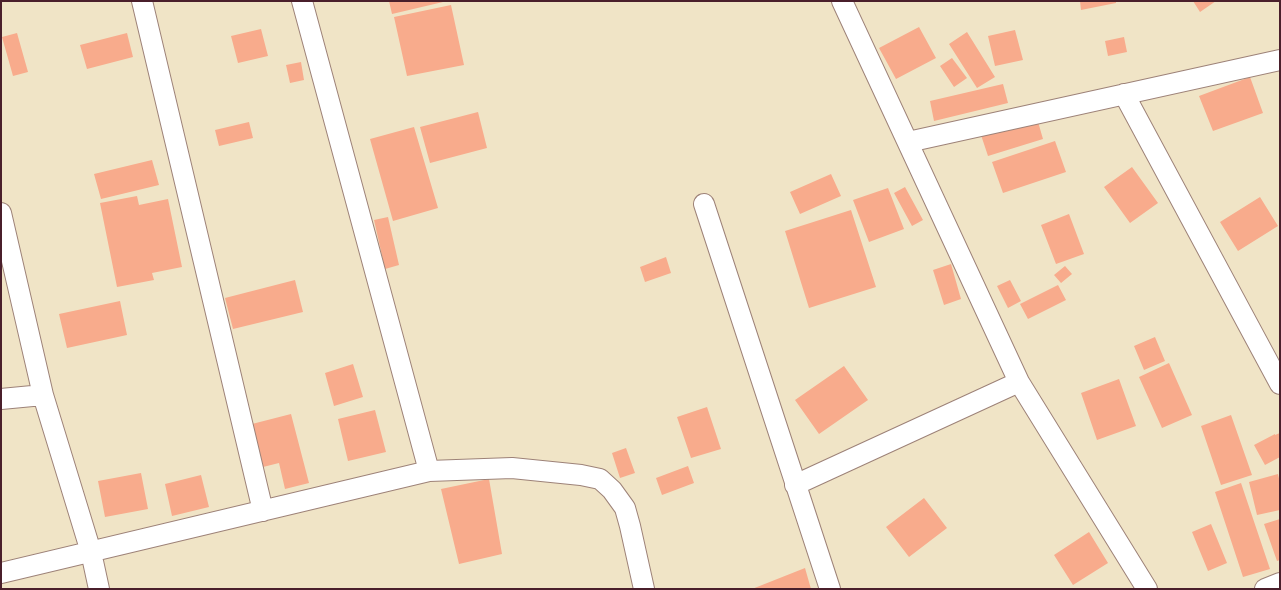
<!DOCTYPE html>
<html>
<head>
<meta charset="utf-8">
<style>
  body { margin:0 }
  #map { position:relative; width:1281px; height:590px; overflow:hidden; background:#f0e4c6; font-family:Caveat,sans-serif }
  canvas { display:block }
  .frame { position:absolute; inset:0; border:2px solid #4a1f2b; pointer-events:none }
</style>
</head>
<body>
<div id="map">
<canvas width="1281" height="590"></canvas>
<div class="frame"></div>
</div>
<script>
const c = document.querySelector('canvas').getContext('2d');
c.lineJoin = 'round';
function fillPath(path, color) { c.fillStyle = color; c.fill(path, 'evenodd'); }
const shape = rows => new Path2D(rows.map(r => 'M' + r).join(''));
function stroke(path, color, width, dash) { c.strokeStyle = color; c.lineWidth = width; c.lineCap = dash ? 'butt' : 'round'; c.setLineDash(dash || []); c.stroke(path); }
fillPath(shape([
  [389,1,443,1,443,2,392,14],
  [1080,1,1116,1,1116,3,1081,10],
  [1193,1,1216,1,1200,12],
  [451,5,464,65,407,76,394,17],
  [919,27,936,58,896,79,879,48],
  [261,29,268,56,238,63,231,36],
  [1015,30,1023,60,995,66,988,36],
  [967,32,995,77,977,88,949,44],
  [17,33,28,72,13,76,2,37],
  [127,33,133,57,87,69,80,45],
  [1124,37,1127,52,1108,56,1105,41],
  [952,58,967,78,954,87,940,66],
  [301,62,304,80,290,83,286,65],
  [1250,77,1263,113,1213,131,1199,96],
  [1003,84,1008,103,934,121,930,101],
  [478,112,487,148,430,163,420,127],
  [1036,115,1043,139,988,156,980,132],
  [249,122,253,138,219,146,215,130],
  [414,127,438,208,393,221,370,139],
  [1055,141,1066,172,1003,193,992,162],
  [152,160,159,185,101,199,94,174],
  [1132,167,1158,203,1130,223,1104,187],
  [831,174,841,196,800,214,790,192],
  [905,187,923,220,912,226,894,193],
  [888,188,904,229,869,242,853,200],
  [137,196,139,205,168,199,182,267,152,273,154,280,117,287,100,203],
  [1260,197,1278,226,1238,251,1220,222],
  [851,210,876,287,809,308,785,231],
  [1069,214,1084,254,1056,264,1041,225],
  [388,217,399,265,385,269,374,220],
  [666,257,671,273,645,282,640,267],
  [951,264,961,299,944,305,933,270],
  [1065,266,1072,274,1061,283,1054,275],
  [295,280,303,312,233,329,225,298],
  [1010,280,1021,301,1008,308,997,286],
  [1058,285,1066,300,1028,319,1020,304],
  [120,301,127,335,67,348,59,314],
  [1155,337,1165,361,1144,370,1134,346],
  [1169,363,1192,415,1162,428,1139,377],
  [353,364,363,397,334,406,325,373],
  [844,366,868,400,819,434,795,400],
  [1119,379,1136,426,1097,440,1081,393],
  [707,407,721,449,691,458,677,417],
  [375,410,386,452,348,461,338,419],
  [291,414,309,483,285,489,279,463,263,467,252,424],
  [1231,415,1252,475,1221,485,1201,426],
  [1280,433,1280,457,1265,465,1254,445,1275,434,1275,435],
  [626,448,635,473,620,478,612,453],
  [688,466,694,483,662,495,656,478],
  [141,473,148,509,105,517,98,481],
  [1278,474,1280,483,1280,510,1257,515,1249,482],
  [201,475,209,507,172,516,165,484],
  [489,479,502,554,459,564,441,489],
  [1241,483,1270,569,1243,577,1215,492],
  [924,498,947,528,909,557,886,527],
  [1280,519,1280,560,1277,561,1264,524],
  [1211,524,1227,563,1208,571,1192,532],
  [1089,532,1108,563,1073,585,1054,555],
  [805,568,811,589,752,589]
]), '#f8ab8c');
const minor = shape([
  [142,1,263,511],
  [302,1,429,471],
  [842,1,1019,382,1147,589],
  [1124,94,1280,384],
  [908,142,1280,60],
  [704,204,830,589],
  [1,213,43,395,91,552,99,589],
  [1,399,43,395],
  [795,485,1019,382],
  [1,573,429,471,512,468,581,475,600,479,612,490,625,508,630,526,644,589],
  [1265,589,1280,583]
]);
stroke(minor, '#9d8278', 22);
stroke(minor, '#fff', 20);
</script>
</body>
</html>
